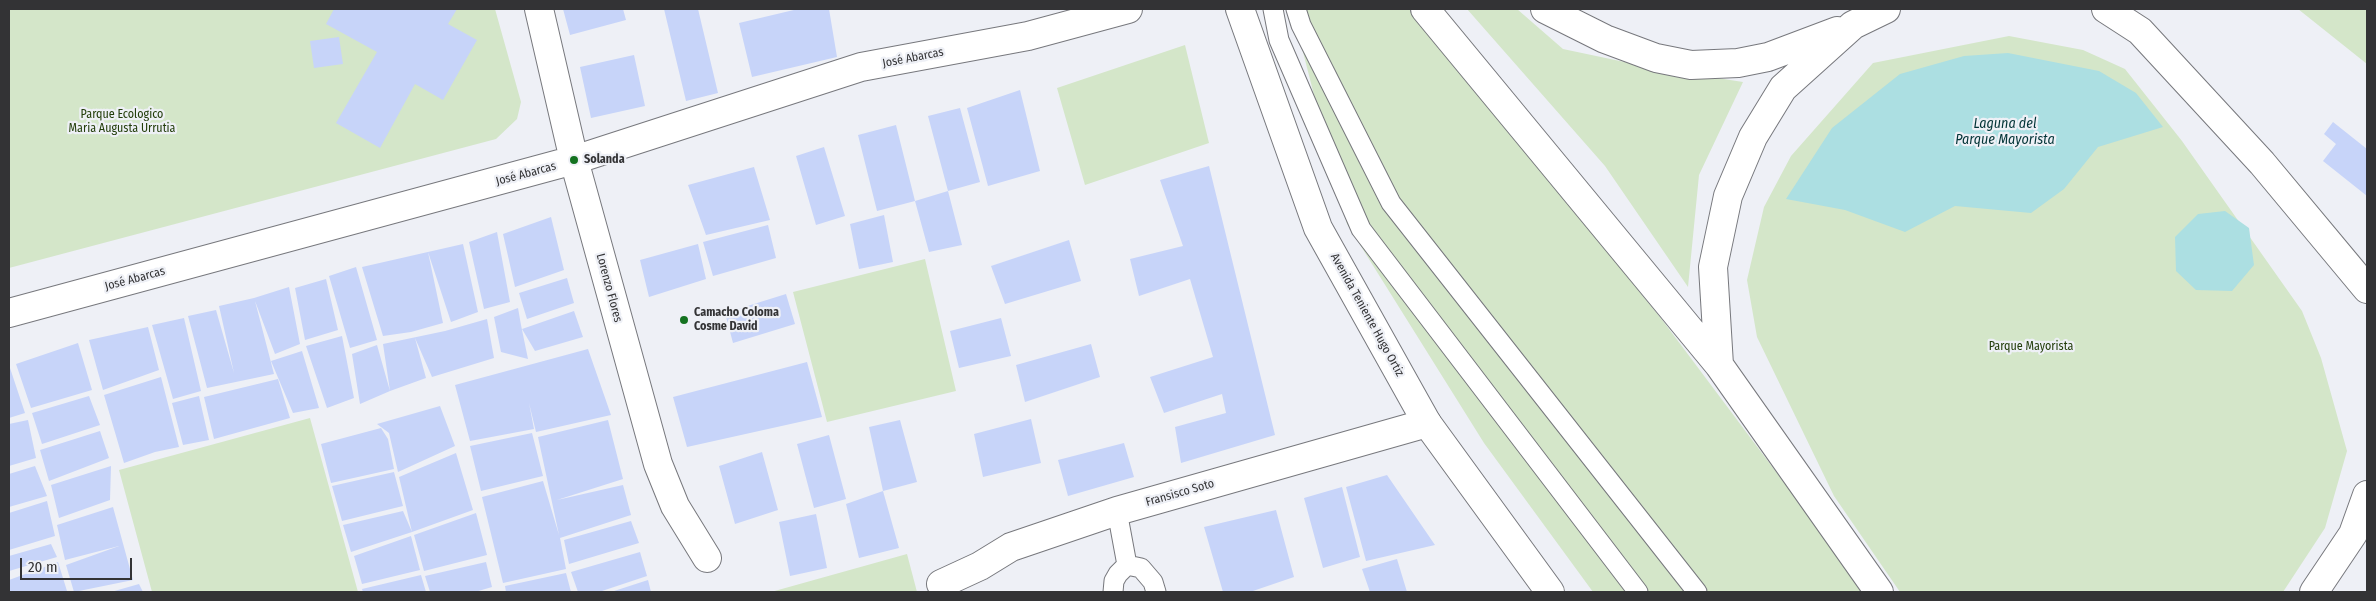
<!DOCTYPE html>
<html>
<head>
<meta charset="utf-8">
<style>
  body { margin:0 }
  #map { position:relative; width:2376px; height:601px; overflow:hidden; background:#eef0f6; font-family:"Fira Sans Condensed",sans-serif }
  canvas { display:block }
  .frame { position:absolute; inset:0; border:10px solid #333335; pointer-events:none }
  .scale { position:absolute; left:20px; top:558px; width:112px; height:22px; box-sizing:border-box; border:2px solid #333335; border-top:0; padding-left:6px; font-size:15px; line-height:18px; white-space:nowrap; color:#333335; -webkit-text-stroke:4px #eef0f6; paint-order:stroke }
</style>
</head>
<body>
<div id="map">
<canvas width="2376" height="601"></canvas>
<div class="frame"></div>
<div class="scale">20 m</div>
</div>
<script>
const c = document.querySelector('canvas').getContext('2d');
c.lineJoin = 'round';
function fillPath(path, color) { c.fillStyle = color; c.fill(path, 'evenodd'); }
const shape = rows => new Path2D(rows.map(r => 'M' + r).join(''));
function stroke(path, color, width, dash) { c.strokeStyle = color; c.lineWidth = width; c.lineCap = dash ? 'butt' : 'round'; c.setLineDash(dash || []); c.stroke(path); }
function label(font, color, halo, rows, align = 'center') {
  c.font = font + ' "Fira Sans Condensed",sans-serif'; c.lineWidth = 4.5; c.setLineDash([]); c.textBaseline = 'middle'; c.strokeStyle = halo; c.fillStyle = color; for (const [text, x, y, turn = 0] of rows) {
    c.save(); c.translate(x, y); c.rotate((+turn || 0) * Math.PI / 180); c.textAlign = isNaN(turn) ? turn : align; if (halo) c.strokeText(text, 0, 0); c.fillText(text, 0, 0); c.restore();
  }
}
fillPath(shape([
  [9,9,495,9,521,102,517,119,496,139,9,268],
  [1292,9,1427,9,1575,212,1660,317,1866,592,1593,592,1484,443,1347,224],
  [1467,9,1517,9,1563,49,1653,68,1743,82,1699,175,1688,287,1605,166],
  [2298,9,2367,9,2367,64],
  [2009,36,2083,50,2125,69,2182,141,2302,311,2321,358,2347,451,2325,528,2283,592,1900,592,1834,496,1757,337,1747,280,1764,207,1791,156,1873,63],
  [1185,45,1209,143,1085,185,1057,88],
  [925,259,956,391,827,422,793,292],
  [310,418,358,592,152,592,119,470],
  [907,554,917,592,771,592]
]), '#d4e6c9');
fillPath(shape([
  [2008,53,2099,71,2136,93,2163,127,2098,147,2064,189,2031,213,1955,206,1905,232,1845,210,1786,199,1832,128,1900,74,1964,56],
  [2225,211,2249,228,2254,265,2232,291,2196,290,2176,271,2175,237,2198,214]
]), '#acdfe2');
fillPath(shape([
  [334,9,457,9,448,24,477,40,443,100,415,84,380,148,336,123,377,52,326,24],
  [563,9,623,9,626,20,570,35],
  [664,9,698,9,718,93,686,101],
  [798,9,829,9,837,57,752,77,739,23],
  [339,37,343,64,314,68,310,41],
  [634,55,645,106,591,118,580,67],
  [1020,90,1040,171,988,186,967,108],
  [960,108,980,182,948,191,962,245,929,252,915,201,948,191,928,116],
  [2333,122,2367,149,2367,196,2323,161,2336,144,2324,134],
  [896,125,915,201,877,211,858,135],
  [824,147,845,216,816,225,796,156],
  [1209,166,1275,435,1181,463,1175,427,1226,413,1222,394,1164,413,1150,377,1213,357,1190,279,1139,296,1130,259,1183,246,1160,180],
  [754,167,770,220,706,235,688,185],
  [884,215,893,262,859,269,850,224],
  [551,217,564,270,515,287,503,234],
  [768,225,776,258,713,276,703,242],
  [497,232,510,302,484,309,469,242],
  [1069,240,1081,281,1005,304,991,266],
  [463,244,478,312,451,322,428,252,443,323,411,332,383,336,362,267],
  [698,244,706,279,649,297,640,260],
  [356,267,377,340,350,348,329,276],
  [567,278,574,303,527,319,519,293],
  [326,279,338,330,305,340,295,288],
  [289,287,300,344,275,354,255,301,274,374,207,388,188,316,216,310,234,373,219,306,254,298],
  [786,294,795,324,733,343,725,313],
  [518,308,521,325,528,359,501,352,494,317],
  [574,311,583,337,535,351,522,329],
  [184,318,201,391,173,399,152,325],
  [1001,318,1011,356,959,368,950,331],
  [487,319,494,358,432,377,415,338,426,378,390,391,383,344,445,331],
  [148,327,159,370,103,390,89,340],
  [342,336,354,398,327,408,306,346],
  [78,343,92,390,31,408,16,364],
  [1091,344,1100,377,1025,402,1016,365],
  [377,345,390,391,360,404,352,354],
  [588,349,611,415,536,432,529,403,534,429,470,441,455,385],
  [302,351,319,408,293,413,271,361],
  [807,362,822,417,687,447,673,397],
  [9,365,25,413,9,418],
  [161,377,179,447,155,452,124,463,104,395],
  [278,379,290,418,214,439,204,397],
  [89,396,100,425,42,444,32,413],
  [199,396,209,440,183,445,172,403],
  [440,406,455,446,398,472,389,433,377,424],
  [1031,419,1041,463,983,477,974,434],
  [28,420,36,458,9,466,9,424],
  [608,420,623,479,557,500,623,485,631,515,560,538,566,569,503,583,482,497,543,481,559,535,538,437],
  [900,420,917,482,883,491,869,427],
  [381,428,388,439,394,469,331,483,321,444],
  [100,431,109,458,49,481,40,450],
  [532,433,543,476,481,491,470,446],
  [829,435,846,499,814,508,797,444],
  [1124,443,1134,477,1068,496,1058,460],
  [762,452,778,510,735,524,719,466],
  [456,453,473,510,412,532,399,477],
  [35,466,47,496,9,507,9,474],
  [111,466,110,500,59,518,51,485],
  [394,472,403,506,342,521,332,486],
  [1387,475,1435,545,1366,561,1346,487],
  [1342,487,1360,557,1323,568,1304,498],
  [883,491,899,548,859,558,846,504],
  [47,501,55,536,9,550,9,513],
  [113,507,133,580,74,592,66,565,119,546,65,560,57,525],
  [1276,510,1294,577,1250,592,1223,592,1204,527],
  [403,511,412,532,351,552,343,525],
  [476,513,487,555,424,571,414,535],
  [816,514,827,568,790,576,779,522],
  [631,521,639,543,569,564,564,540],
  [411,536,420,570,362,584,354,556],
  [51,544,57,557,9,571,9,556],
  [640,552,647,576,599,592,578,592,571,572],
  [1397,559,1407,592,1370,592,1362,569],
  [58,562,67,591,9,592,9,580],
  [486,562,492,587,475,592,430,592,425,576],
  [566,573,571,592,506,592,505,586],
  [421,575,426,592,363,592,362,589],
  [648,580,651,592,611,592],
  [139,584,143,592,111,592]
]), '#c7d4f9');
const lane = shape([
  [1273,9,1279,40,1361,229,1638,592],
  [1296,9,1301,25,1391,203,1697,592],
  [1117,511,1127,565],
  [1127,565,1141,568,1153,582,1156,592],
  [1113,592,1114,581,1118,574,1127,565]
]);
const street = shape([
  [539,9,574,160,658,464,675,506,707,558],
  [9,313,574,160,861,67,1028,36,1128,9],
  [941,584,980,566,1011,547,1117,511,1427,423]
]);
const secondary = shape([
  [1240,9,1318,228,1427,423,1550,592],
  [1425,9,1719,365,1879,592],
  [1545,9,1605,39,1656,58,1691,65,1738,63,1768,57,1837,31],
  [2106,9,2140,31,2262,163,2367,289],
  [1719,365,1713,267,1728,196,1753,137,1783,88,1853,25,1886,9],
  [2314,592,2353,534,2367,495]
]);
stroke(lane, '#77787d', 21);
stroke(street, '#77787d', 30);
stroke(secondary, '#77787d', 30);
stroke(lane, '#fff', 19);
stroke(street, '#fff', 28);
stroke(secondary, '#fff', 28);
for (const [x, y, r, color] of [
  [574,160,5,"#147220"],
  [684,320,5,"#147220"]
]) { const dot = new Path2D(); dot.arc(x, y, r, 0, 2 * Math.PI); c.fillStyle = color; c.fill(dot); stroke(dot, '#eef0f6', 2); }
label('12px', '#333335', '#eef0f6', [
  ["José Abarcas",913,58,-11],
  ["José Abarcas",526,174,-15],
  ["José Abarcas",135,279,-15],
  ["Lorenzo Flores",609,288,75],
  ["Avenida Teniente Hugo Ortiz",1367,315,61],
  ["Fransisco Soto",1180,493,-16]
]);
label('12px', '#233e0b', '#eef0f6', [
  ["Parque Ecologico",122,115],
  ["Maria Augusta Urrutia",122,129],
  ["Parque Mayorista",2031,347]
]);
label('bold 12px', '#333335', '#eef0f6', [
  ["Solanda",584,160],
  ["Camacho Coloma",694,313],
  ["Cosme David",694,327]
], 'left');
label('italic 14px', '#023437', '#eef0f6', [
  ["Laguna del",2005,124],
  ["Parque Mayorista",2005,140]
]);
</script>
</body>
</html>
